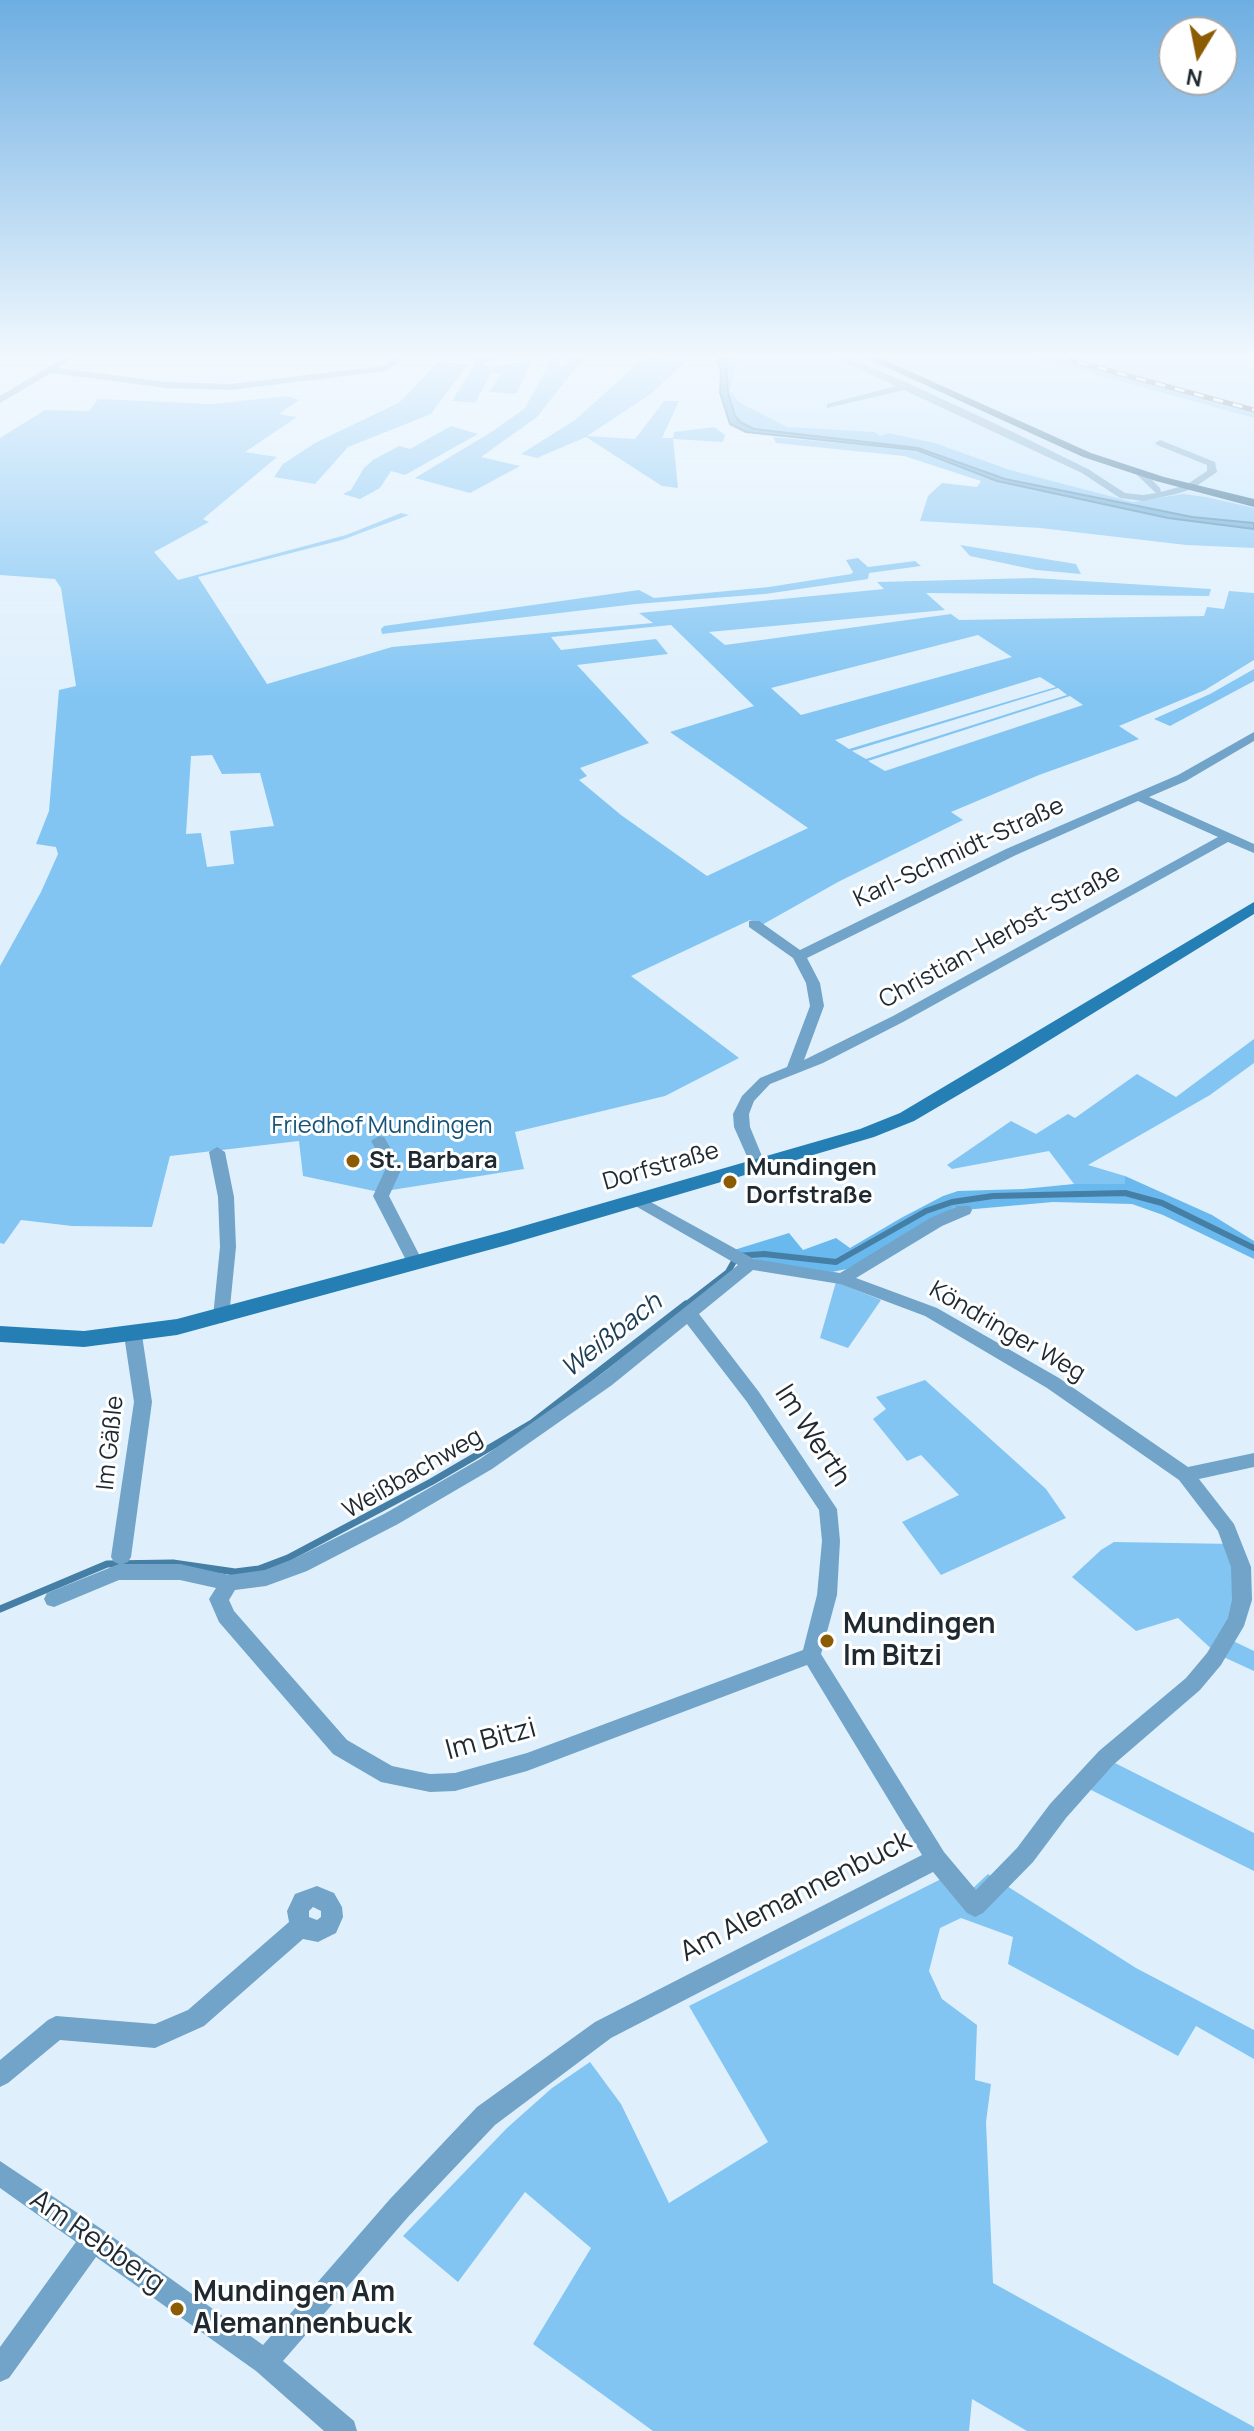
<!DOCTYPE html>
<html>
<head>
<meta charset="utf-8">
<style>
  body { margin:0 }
  #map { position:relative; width:1254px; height:2431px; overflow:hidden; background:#dff0fc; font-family:Manrope,sans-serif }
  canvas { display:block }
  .north { position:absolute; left:1158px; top:16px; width:80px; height:80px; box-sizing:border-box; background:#fff; border:2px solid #a5a9ad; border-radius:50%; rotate:190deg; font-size:22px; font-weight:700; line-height:32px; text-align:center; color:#1f2931 }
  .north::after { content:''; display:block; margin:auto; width:28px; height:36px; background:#8c5c05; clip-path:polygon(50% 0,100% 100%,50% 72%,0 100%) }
</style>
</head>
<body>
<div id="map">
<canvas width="1254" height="2431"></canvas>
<div class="north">N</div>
</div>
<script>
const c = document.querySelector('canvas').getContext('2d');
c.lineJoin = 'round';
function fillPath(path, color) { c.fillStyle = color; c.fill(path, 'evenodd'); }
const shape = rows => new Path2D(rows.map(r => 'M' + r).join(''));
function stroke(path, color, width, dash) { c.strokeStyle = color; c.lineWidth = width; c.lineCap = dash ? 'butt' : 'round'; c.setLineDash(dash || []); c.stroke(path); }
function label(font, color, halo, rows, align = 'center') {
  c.font = font + ' Manrope,sans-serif'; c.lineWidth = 6; c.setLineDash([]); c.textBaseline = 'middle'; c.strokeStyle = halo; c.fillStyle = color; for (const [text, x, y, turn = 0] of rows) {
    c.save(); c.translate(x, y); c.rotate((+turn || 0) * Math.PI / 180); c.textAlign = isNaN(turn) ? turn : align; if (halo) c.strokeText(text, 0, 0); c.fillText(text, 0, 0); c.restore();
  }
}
fillPath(shape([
  [738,357,1032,357,1254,418,1254,508,1190,495,1133,502,1010,470,935,443,889,433,880,436,787,427,740,404,730,391],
  [1051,357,1254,357,1254,412,1115,374]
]), '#c3e5ff');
fillPath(shape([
  [466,357,507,357,482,363,490,367,532,361,516,394,489,392,501,374,492,372,475,403,452,401,476,362],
  [548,357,561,357,559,366,566,367,568,357,590,357,579,364,537,417,481,457,520,466,470,493,415,478,493,431,525,408,548,366],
  [645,357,685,362,651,394,587,436,635,439,664,401,679,401,662,438,673,438,674,432,714,427,725,435,723,442,673,439,678,488,662,486,586,437,537,458,521,454,575,420],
  [730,357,738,357,730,391,740,403,787,427,874,432,880,436,889,433,935,443,1010,470,1133,502,1183,494,1206,497,1254,508,1254,523,1192,517,1005,479,918,448,754,429,740,422,735,416,728,393,726,364],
  [1032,357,1051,357,1254,412,1254,418],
  [438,362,468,364,431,414,348,447,315,484,274,477,283,464,315,443,400,402],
  [287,396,299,400,279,414,297,417,245,452,277,457,203,519,209,522,154,552,178,580,346,535,401,513,409,515,342,540,198,577,267,684,392,647,653,623,639,613,884,589,877,582,1034,578,1211,589,1209,596,926,593,945,610,709,632,725,645,951,614,959,620,1204,616,1207,607,1224,609,1229,591,1254,593,1254,660,1205,690,1119,726,1139,739,1039,775,951,812,963,820,838,882,760,926,750,920,631,976,739,1058,665,1096,515,1132,524,1169,379,1192,303,1176,299,1141,170,1156,152,1227,72,1226,21,1220,4,1244,0,1243,0,966,41,892,58,854,56,847,36,844,49,811,59,690,76,686,61,588,55,579,0,575,0,438,45,410,89,411,98,399,212,404],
  [671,625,754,706,670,732,808,828,707,876,621,815,579,780,587,776,580,768,649,743,577,665,668,654,656,639,561,650,551,637],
  [978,635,1012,657,801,715,771,688],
  [1040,677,1056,687,849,749,835,740],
  [1058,688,1067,695,866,759,852,751],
  [1070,696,1083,705,885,771,868,761],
  [212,755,222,774,260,773,274,826,230,831,234,864,207,867,201,833,186,834,191,756],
  [451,426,478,434,405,475,391,471,380,488,360,499,343,494,351,490,364,468,373,460,399,446,410,449],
  [773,437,917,450,987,478,1168,518,1254,529,1254,548,1186,545,1040,528,920,521,928,496,942,483,977,487,981,481,904,456,776,443],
  [960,545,1076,564,1081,574,1036,570,970,556],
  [858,558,868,567,915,561,921,566,869,573,868,579,765,594,636,604,382,634,381,629,384,626,639,590,654,598,769,587,851,574,853,572,846,560],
  [1254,669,1254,681,1170,726,1154,719,1210,694],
  [1254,1039,1254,1063,1210,1095,1088,1165,1125,1176,1125,1184,1074,1184,1049,1151,952,1169,947,1165,1011,1121,1036,1134,1068,1114,1075,1118,1137,1074,1176,1097],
  [836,1282,881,1300,848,1348,820,1338],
  [925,1380,1046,1489,1066,1518,941,1575,902,1522,959,1495,921,1455,907,1461,873,1419,886,1409,876,1397],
  [1114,1542,1234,1544,1241,1567,1227,1638,1254,1651,1254,1671,1217,1654,1178,1618,1136,1631,1072,1577,1101,1550],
  [1101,1756,1254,1833,1254,1871,1075,1782],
  [955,1872,972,1889,988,1874,1136,1968,1254,2030,1254,2059,1196,2026,1178,2056,1008,1964,1013,1937,961,1918,940,1928,929,1971,942,1999,977,2025,975,2080,991,2084,986,2122,993,2283,1254,2427,1254,2431,1027,2431,972,2399,969,2431,653,2431,533,2344,591,2248,525,2192,458,2282,403,2236,507,2128,552,2088,590,2062,621,2104,669,2203,768,2142,689,2006]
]), '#82c5f3');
fillPath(shape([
  [1125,1176,1212,1215,1254,1241,1254,1259,1163,1215,1132,1204,1053,1202,964,1210,955,1207,847,1269,832,1272,759,1261,734,1250,789,1233,803,1250,836,1238,850,1248,901,1218,943,1196,958,1191,1023,1189,1074,1184,1125,1184]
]), '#6ab9ee');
const water = shape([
  [721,357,730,357,726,364,728,393,735,416,740,422,754,429,918,448,1005,479,1192,517,1254,523,1254,529,1168,518,997,481,917,450,746,432,730,424,720,393,721,370,717,361,721,357]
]);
fillPath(water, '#55a4d8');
stroke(water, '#457fa6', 2);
stroke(shape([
  [684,1306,728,1272,737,1256,764,1254,836,1262,926,1211,952,1202,993,1196,1125,1193,1162,1203,1254,1248]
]), '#457fa6', 6);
stroke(shape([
  [0,1609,107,1564,173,1563,235,1572,259,1569,288,1558,431,1482,532,1423,686,1304]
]), '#457fa6', 7);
fillPath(shape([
  [65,357,75,357,58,368,166,382,231,384,383,366,391,361,390,357,398,357,399,362,385,371,231,390,166,388,51,373,0,403,0,396,65,357],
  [834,357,846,357,910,384,1013,432,1088,469,1125,493,1143,495,1156,493,1137,475,1137,471,1143,471,1160,488,1161,492,1186,485,1207,471,1207,465,1157,445,1155,443,1160,440,1215,462,1217,472,1192,489,1176,494,1143,501,1120,498,1082,473,904,390,827,408,827,404,896,386,834,357],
  [1254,732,1254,741,1186,781,1149,797,1254,844,1254,853,1228,842,903,1022,823,1063,770,1084,754,1101,749,1114,750,1127,766,1166,758,1171,753,1170,734,1127,733,1114,742,1096,760,1078,787,1067,810,1006,806,983,793,958,749,927,749,921,759,921,800,950,1006,849,1178,775,1254,732],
  [1138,801,1218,837,893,1016,804,1060,824,1006,820,983,807,958,1016,855,1138,801],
  [379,1136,384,1137,402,1168,389,1196,424,1264,422,1268,410,1268,373,1196,386,1168,371,1141,379,1136],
  [217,1147,225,1152,234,1197,236,1247,229,1317,227,1321,221,1323,215,1321,213,1317,220,1247,218,1197,209,1152,217,1147],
  [638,1195,754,1259,840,1273,930,1218,958,1206,970,1206,972,1210,970,1214,942,1226,856,1278,937,1308,1059,1378,1188,1467,1254,1453,1254,1467,1199,1479,1234,1524,1251,1567,1252,1600,1244,1626,1221,1665,1200,1690,1113,1765,1066,1818,1033,1862,983,1913,975,1917,967,1913,933,1872,611,2038,495,2125,408,2217,283,2361,354,2421,357,2431,324,2431,256,2371,96,2257,9,2378,0,2382,0,2347,76,2242,0,2188,0,2161,103,2230,263,2345,390,2199,477,2107,595,2022,922,1855,807,1665,527,1771,455,1791,430,1792,381,1782,333,1754,219,1622,209,1599,216,1588,180,1580,119,1580,54,1607,47,1605,44,1599,47,1593,119,1564,114,1562,111,1557,134,1402,124,1335,127,1331,139,1331,142,1335,152,1402,131,1557,128,1562,123,1564,180,1564,229,1575,265,1570,293,1559,384,1514,480,1459,600,1375,738,1265,632,1204,630,1200,638,1195],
  [753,1270,840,1284,925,1316,1047,1388,1179,1480,1218,1531,1231,1567,1232,1600,1228,1618,1207,1653,1186,1678,1099,1751,1050,1804,1017,1848,976,1890,944,1852,821,1654,837,1595,840,1541,837,1509,759,1392,699,1314,753,1270],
  [687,1324,747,1402,819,1510,822,1541,817,1595,803,1650,527,1753,455,1773,430,1774,392,1766,347,1740,234,1611,229,1600,235,1590,266,1586,307,1571,398,1524,492,1469,612,1385,687,1324],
  [317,1886,334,1893,342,1907,343,1917,336,1933,318,1942,303,1939,204,2026,155,2048,60,2040,8,2083,0,2087,0,2060,48,2020,56,2016,155,2024,188,2010,289,1922,287,1911,295,1894,317,1886],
  [313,1907,321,1911,321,1917,317,1920,309,1917,309,1911,313,1907]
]), '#71a4c8');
fillPath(shape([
  [1254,902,1254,914,1006,1067,914,1121,874,1137,507,1245,177,1335,84,1347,0,1342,0,1326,84,1331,177,1319,506,1231,860,1129,900,1113,1254,902]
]), '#257fb4');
fillPath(shape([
  [864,357,878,357,1091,453,1164,477,1254,499,1254,507,1156,481,1083,457,864,357]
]), '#266288');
const rail = shape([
  [1059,357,1254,410]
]);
stroke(rail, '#4c5861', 5);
stroke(rail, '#fff', 3, [10]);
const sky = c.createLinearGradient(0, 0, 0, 698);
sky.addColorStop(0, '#6daee2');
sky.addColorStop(0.51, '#f1f8fe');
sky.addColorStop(1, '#f1f8fe00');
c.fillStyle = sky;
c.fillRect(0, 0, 1254, 698);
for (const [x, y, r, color] of [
  [353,1161,8,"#8c5c05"],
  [730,1182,8,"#8c5c05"],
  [827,1641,8,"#8c5c05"],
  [177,2309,8,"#8c5c05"]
]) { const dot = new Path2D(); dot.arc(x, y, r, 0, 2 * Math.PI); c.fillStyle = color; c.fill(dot); stroke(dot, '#fff', 3); }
label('24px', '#1f2931', '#fff', [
  ["Karl-Schmidt-Straße",959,853,-25],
  ["Christian-Herbst-Straße",1000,937,-29],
  ["Dorfstraße",661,1167,-16],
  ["Köndringer Weg",1007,1332,30],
  ["Im Gäßle",111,1443,-84],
  ["Weißbachweg",413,1474,-30]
]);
label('24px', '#185477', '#fff', [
  ["Friedhof Mundingen",382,1126]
]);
label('bold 24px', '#1f2931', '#fff', [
  ["St. Barbara",369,1161],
  ["Mundingen",746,1168],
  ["Dorfstraße",746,1196]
], 'left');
label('italic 26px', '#1c3e54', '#fff', [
  ["Weißbach",612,1336,-38]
]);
label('28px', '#1f2931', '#fff', [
  ["Im Werth",812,1436,57],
  ["Im Bitzi",491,1740,-15],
  ["Am Alemannenbuck",796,1897,-27],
  ["Am Rebberg",97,2242,35]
]);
label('bold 28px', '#1f2931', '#fff', [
  ["Mundingen",843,1625],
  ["Im Bitzi",843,1657],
  ["Mundingen Am",193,2293],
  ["Alemannenbuck",193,2325]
], 'left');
</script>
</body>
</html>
